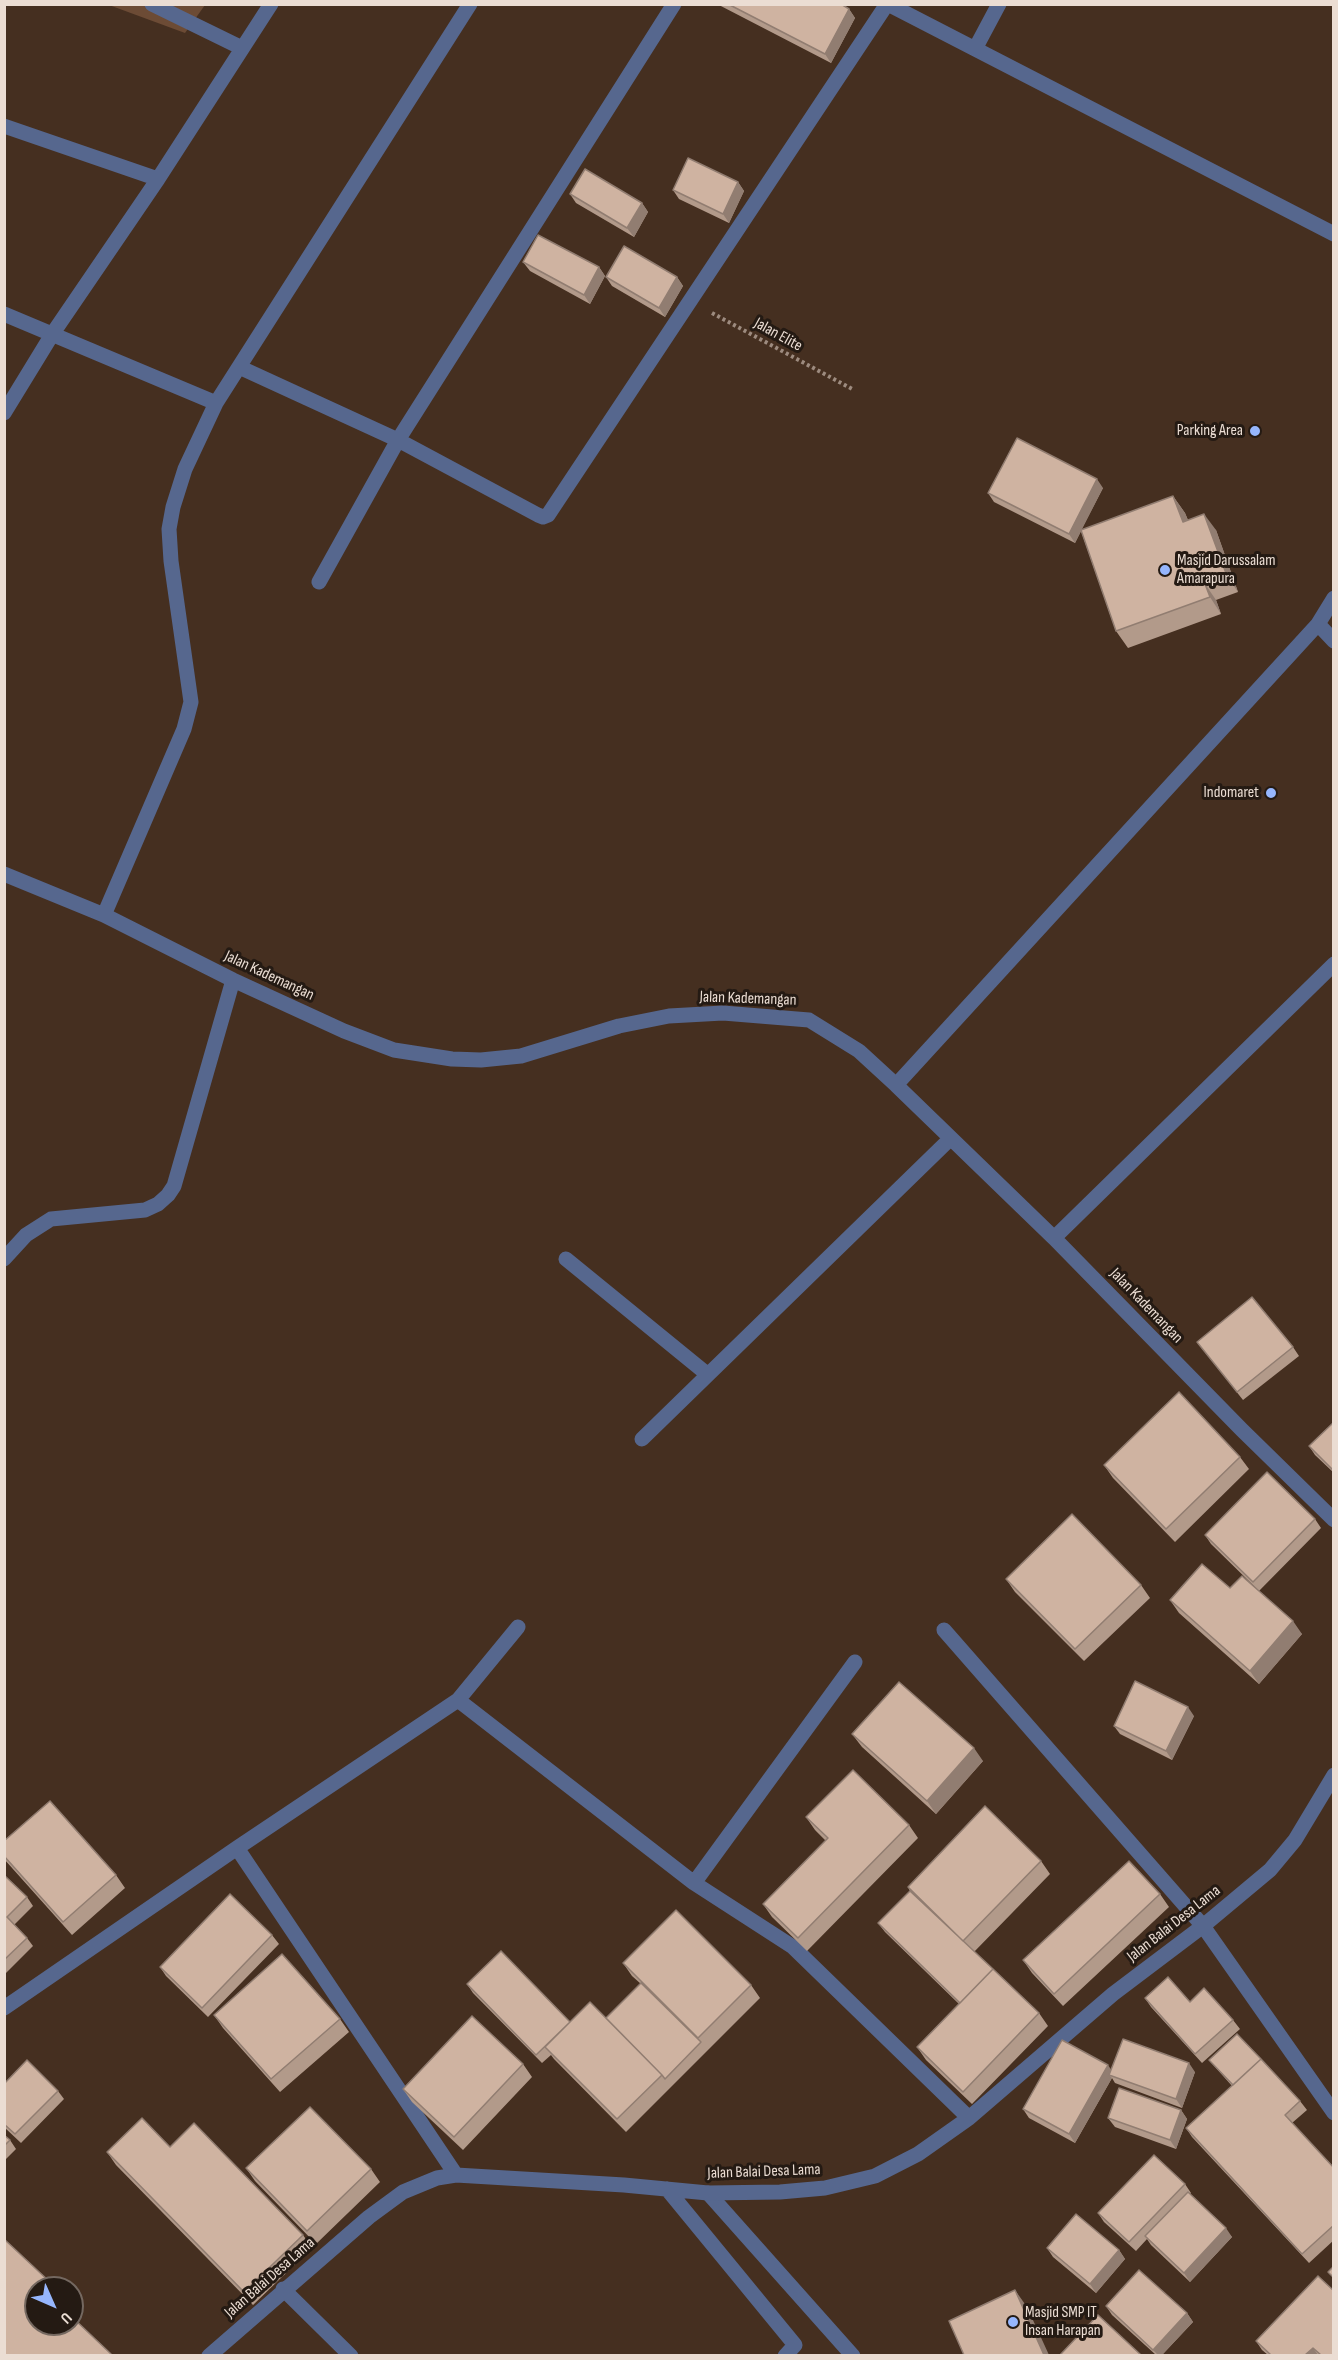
<!DOCTYPE html>
<html>
<head>
<meta charset="utf-8">
<style>
  body { margin:0 }
  #map { position:relative; width:1338px; height:2360px; overflow:hidden; background:#452f20; font-family:"Sofia Sans Condensed",sans-serif }
  canvas { display:block }
  .frame { position:absolute; inset:0; border:6px solid #ebddd3; pointer-events:none }
  .north { position:absolute; left:24px; top:2276px; width:60px; height:60px; box-sizing:border-box; background:#241a13; border:2px solid #746860; border-radius:50%; rotate:135deg; font-size:16px; font-weight:700; line-height:24px; text-align:center; color:#ebddd3 }
  .north::after { content:''; display:block; margin:auto; width:21px; height:27px; background:#96b6fd; clip-path:polygon(50% 0,100% 100%,50% 72%,0 100%) }
</style>
</head>
<body>
<div id="map">
<canvas width="1338" height="2360"></canvas>
<div class="frame"></div>
<div class="north">U</div>
</div>
<script>
const c = document.querySelector('canvas').getContext('2d');
c.lineJoin = 'round';
function fillPath(path, color) { c.fillStyle = color; c.fill(path, 'evenodd'); }
const shape = rows => new Path2D(rows.map(r => 'M' + r).join(''));
function stroke(path, color, width, dash) { c.strokeStyle = color; c.lineWidth = width; c.lineCap = dash ? 'butt' : 'round'; c.setLineDash(dash || []); c.stroke(path); }
function label(font, color, halo, rows, align = 'center') {
  c.font = font + ' "Sofia Sans Condensed",sans-serif'; c.lineWidth = 6; c.setLineDash([]); c.textBaseline = 'middle'; c.strokeStyle = halo; c.fillStyle = color; for (const [text, x, y, turn = 0] of rows) {
    c.save(); c.translate(x, y); c.rotate((+turn || 0) * Math.PI / 180); c.textAlign = isNaN(turn) ? turn : align; if (halo) c.strokeText(text, 0, 0); c.fillText(text, 0, 0); c.restore();
  }
}
fillPath(shape([
  [109,5,205,5,185,33]
]), '#6c4b35');
stroke(shape([
  [712,313,854,390]
]), '#9d8b7f', 4, [3, 3]);
stroke(shape([
  [708,2193,853,2356]
]), '#56678e', 15);
stroke(shape([
  [152,4,242,48],
  [888,4,1334,234],
  [975,49,999,4],
  [4,126,158,179],
  [4,314,216,403],
  [239,367,398,440,538,515,543,517,548,515,887,4],
  [4,413,53,333,158,179,271,4],
  [319,582,398,440,674,4],
  [1318,624,1334,641],
  [4,874,104,915,233,980,344,1031,394,1050,452,1059,481,1060,521,1056,619,1026,669,1016,723,1013,809,1020,859,1051,896,1085,1054,1238,1242,1430,1334,1520],
  [104,915,184,729,191,702,171,561,169,529,173,507,185,469,216,403,470,4],
  [896,1085,1318,624,1334,598],
  [1054,1238,1334,964],
  [4,1259,26,1235,51,1219,145,1210,158,1204,168,1195,174,1186,233,980],
  [566,1259,707,1374],
  [642,1439,950,1139],
  [944,1630,1203,1926,1334,2113],
  [458,1700,694,1883,793,1947,969,2118],
  [237,1848,456,2175],
  [694,1883,855,1662],
  [4,2008,237,1848,458,1700,518,1627],
  [667,2189,795,2345,785,2356],
  [283,2289,351,2356],
  [209,2356,369,2217,403,2192,437,2178,456,2175,624,2185,708,2193,780,2192,825,2188,875,2176,918,2154,969,2118,1113,1994,1203,1926,1270,1870,1295,1840,1334,1775]
]), '#56678e', 15);
fillPath(shape([
  [717,4,841,4,849,9,855,18,831,63],
  [738,182,744,191,729,223,679,199,673,190],
  [570,194,642,203,648,212,634,237,576,203],
  [523,262,599,267,605,276,590,304,530,271],
  [606,277,677,277,683,286,665,317,612,286],
  [1103,488,1081,530,1173,496,1185,513,1188,520,1216,530,1238,592,1216,600,1221,614,1128,648,1116,631,1081,531,1075,543,994,502,988,493],
  [1197,1342,1293,1347,1299,1356,1243,1400],
  [1334,1422,1334,1473,1315,1455,1309,1446],
  [1240,1457,1249,1469,1175,1542,1113,1478,1104,1465],
  [1315,1519,1321,1528,1259,1591,1211,1544,1205,1535],
  [1006,1579,1141,1585,1150,1598,1084,1661,1015,1592],
  [1230,1588,1302,1634,1259,1684,1179,1613,1170,1600],
  [1194,1716,1172,1760,1120,1734,1114,1726],
  [852,1734,983,1761,936,1814,862,1747],
  [806,1817,909,1825,918,1838,807,1951,772,1917,763,1904,826,1841,815,1830],
  [4,1841,116,1875,125,1888,72,1935,4,1859],
  [1041,1861,1050,1874,974,1952,1039,2013,1048,2026,972,2104,926,2060,917,2047,959,2004,885,1932,878,1923,910,1891,908,1887],
  [4,1875,27,1897,33,1906,14,1925,27,1938,33,1946,4,1975],
  [1160,1894,1169,1907,1063,2006,1032,1973,1023,1960],
  [272,1935,279,1944,208,2017,166,1976,160,1967],
  [623,1963,751,1985,760,1998,626,2132,554,2059,551,2055,542,2063,473,1993,467,1984,570,2022,606,2018,641,1984,632,1976],
  [1145,1998,1190,2002,1233,2020,1240,2029,1202,2063,1151,2007],
  [214,2015,340,2019,349,2032,280,2092,223,2028],
  [1209,2060,1300,2101,1307,2110,1292,2123,1334,2168,1334,2240,1309,2263,1192,2137,1186,2128,1232,2086],
  [523,2064,532,2077,463,2150,412,2102,403,2089],
  [1111,2070,1195,2072,1182,2108,1115,2083,1112,2078,1075,2143,1029,2118,1023,2109],
  [4,2084,58,2091,64,2099,21,2143,4,2127],
  [1181,2110,1187,2119,1176,2149,1115,2127,1108,2118],
  [4,2135,10,2140,16,2149,4,2161],
  [170,2147,303,2235,312,2248,253,2305,116,2165,107,2152],
  [246,2168,371,2169,380,2182,316,2244,255,2181],
  [1185,2184,1191,2193,1190,2194,1232,2237,1190,2282,1151,2245,1147,2239,1136,2251,1104,2222,1098,2213],
  [1047,2248,1119,2250,1125,2259,1096,2293,1053,2257],
  [1334,2291,1334,2355,1268,2355,1262,2350,1256,2341],
  [1106,2306,1187,2313,1193,2322,1162,2355,1156,2355,1112,2315]
]), '#b29a8a');
fillPath(shape([
  [849,9,855,18,831,63,825,54],
  [738,182,744,191,729,223,723,214],
  [642,203,648,212,634,237,627,228],
  [599,267,605,276,590,304,584,295],
  [677,277,683,286,665,317,659,308],
  [1097,479,1103,488,1075,543,1069,534],
  [1173,496,1185,513,1195,538,1183,522],
  [1204,514,1216,530,1238,592,1227,576],
  [1205,584,1216,600,1221,614,1210,597],
  [1293,1621,1302,1634,1259,1684,1250,1671],
  [1188,1707,1194,1716,1172,1760,1166,1751],
  [974,1748,983,1761,936,1814,927,1801],
  [1189,2063,1195,2072,1182,2108,1176,2099],
  [1108,2065,1114,2074,1109,2075,1112,2078,1075,2143,1069,2134],
  [1181,2110,1187,2119,1176,2149,1170,2140],
  [1226,2228,1232,2237,1190,2282,1184,2273],
  [1119,2250,1125,2259,1096,2293,1090,2284],
  [1015,2290,1027,2307,1049,2355,1044,2355],
  [1187,2313,1193,2322,1162,2355,1158,2355,1153,2350],
  [1313,2348,1318,2355,1305,2355]
]), '#917d71');
const building = shape([
  [728,4,841,4,849,9,825,54,728,4],
  [688,158,738,182,723,214,673,190,688,158],
  [585,169,642,203,627,228,570,194,585,169],
  [538,235,599,267,584,295,523,262,538,235],
  [624,246,677,277,659,308,606,277,624,246],
  [1017,438,1097,479,1069,534,988,493,1017,438],
  [1173,496,1183,522,1204,514,1227,576,1205,584,1210,597,1116,631,1081,530,1173,496],
  [1252,1297,1293,1347,1237,1392,1197,1342,1252,1297],
  [1179,1392,1240,1457,1166,1529,1104,1465,1179,1392],
  [1334,1422,1334,1471,1309,1446,1334,1422],
  [1267,1472,1315,1519,1253,1582,1205,1535,1267,1472],
  [1072,1514,1141,1585,1075,1649,1006,1579,1072,1514],
  [1202,1564,1230,1588,1242,1576,1293,1621,1250,1671,1170,1600,1202,1564],
  [1135,1681,1188,1707,1166,1751,1114,1726,1135,1681],
  [899,1682,974,1748,927,1801,852,1734,899,1682],
  [853,1770,909,1825,798,1938,763,1904,828,1838,806,1817,853,1770],
  [50,1801,116,1875,63,1922,4,1856,4,1841,50,1801],
  [985,1806,1041,1861,963,1941,908,1887,985,1806],
  [1129,1861,1160,1894,1054,1994,1023,1960,1129,1861],
  [4,1875,27,1897,7,1917,27,1938,4,1960,4,1875],
  [910,1891,993,1969,960,2003,878,1923,910,1891],
  [230,1894,272,1935,202,2008,160,1967,230,1894],
  [676,1910,751,1985,698,2038,623,1963,676,1910],
  [501,1951,570,2022,536,2055,467,1984,501,1951],
  [282,1954,340,2019,271,2079,214,2015,282,1954],
  [993,1969,1039,2013,963,2092,917,2047,993,1969],
  [1168,1977,1190,2002,1204,1988,1233,2020,1195,2054,1145,1998,1168,1977],
  [641,1983,701,2042,665,2079,662,2075,606,2018,641,1983],
  [590,2002,662,2075,617,2119,545,2047,590,2002],
  [472,2016,523,2064,454,2137,403,2089,472,2016],
  [1237,2034,1261,2059,1233,2085,1209,2060,1237,2034],
  [1123,2039,1189,2063,1176,2099,1109,2075,1123,2039],
  [1062,2040,1108,2065,1069,2134,1023,2109,1062,2040],
  [1261,2059,1300,2101,1285,2115,1334,2168,1334,2225,1302,2254,1186,2128,1261,2059],
  [27,2060,58,2091,15,2134,4,2124,4,2084,27,2060],
  [1119,2088,1181,2110,1170,2140,1108,2118,1119,2088],
  [310,2107,371,2169,307,2231,246,2168,310,2107],
  [142,2118,170,2147,194,2123,303,2235,244,2292,107,2152,142,2118],
  [4,2135,10,2140,4,2146,4,2135],
  [1154,2155,1185,2184,1129,2242,1098,2213,1154,2155],
  [1188,2192,1226,2228,1184,2273,1145,2236,1188,2192],
  [1076,2214,1119,2250,1090,2284,1047,2248,1076,2214],
  [4,2239,52,2284,49,2288,36,2288,36,2324,72,2324,72,2317,111,2354,110,2355,4,2355,4,2239],
  [1334,2266,1334,2278,1328,2272,1334,2266],
  [1139,2270,1187,2313,1153,2350,1106,2306,1139,2270],
  [1318,2276,1334,2291,1334,2355,1321,2355,1313,2348,1305,2355,1271,2355,1256,2341,1318,2276],
  [1015,2290,1044,2355,964,2355,949,2321,1015,2290],
  [1098,2315,1141,2355,1060,2355,1098,2315]
]);
fillPath(building, '#cfb3a1');
stroke(building, '#917d71', 1.5);
for (const [x, y, r, color] of [
  [1255,431,6,"#96b6fd"],
  [1165,570,6,"#96b6fd"],
  [1271,793,6,"#96b6fd"],
  [1013,2322,6,"#96b6fd"]
]) { const dot = new Path2D(); dot.arc(x, y, r, 0, 2 * Math.PI); c.fillStyle = color; c.fill(dot); stroke(dot, '#241a13', 2); }
label('16px', '#ebddd3', '#241a13', [
  ["Jalan Elite",778,335,29],
  ["Jalan Kademangan",269,976,25],
  ["Jalan Kademangan",748,999,2],
  ["Jalan Kademangan",1146,1306,46],
  ["Jalan Balai Desa Lama",1174,1924,-38],
  ["Jalan Balai Desa Lama",764,2172,-2],
  ["Jalan Balai Desa Lama",270,2278,-41]
]);
label('16px', '#ebddd3', '#241a13', [
  ["Parking Area",1243,431],
  ["Masjid Darussalam",1177,561,"left"],
  ["Amarapura",1177,579,"left"],
  ["Indomaret",1259,793],
  ["Masjid SMP IT",1025,2313,"left"],
  ["Insan Harapan",1025,2331,"left"]
], 'right');
</script>
</body>
</html>
